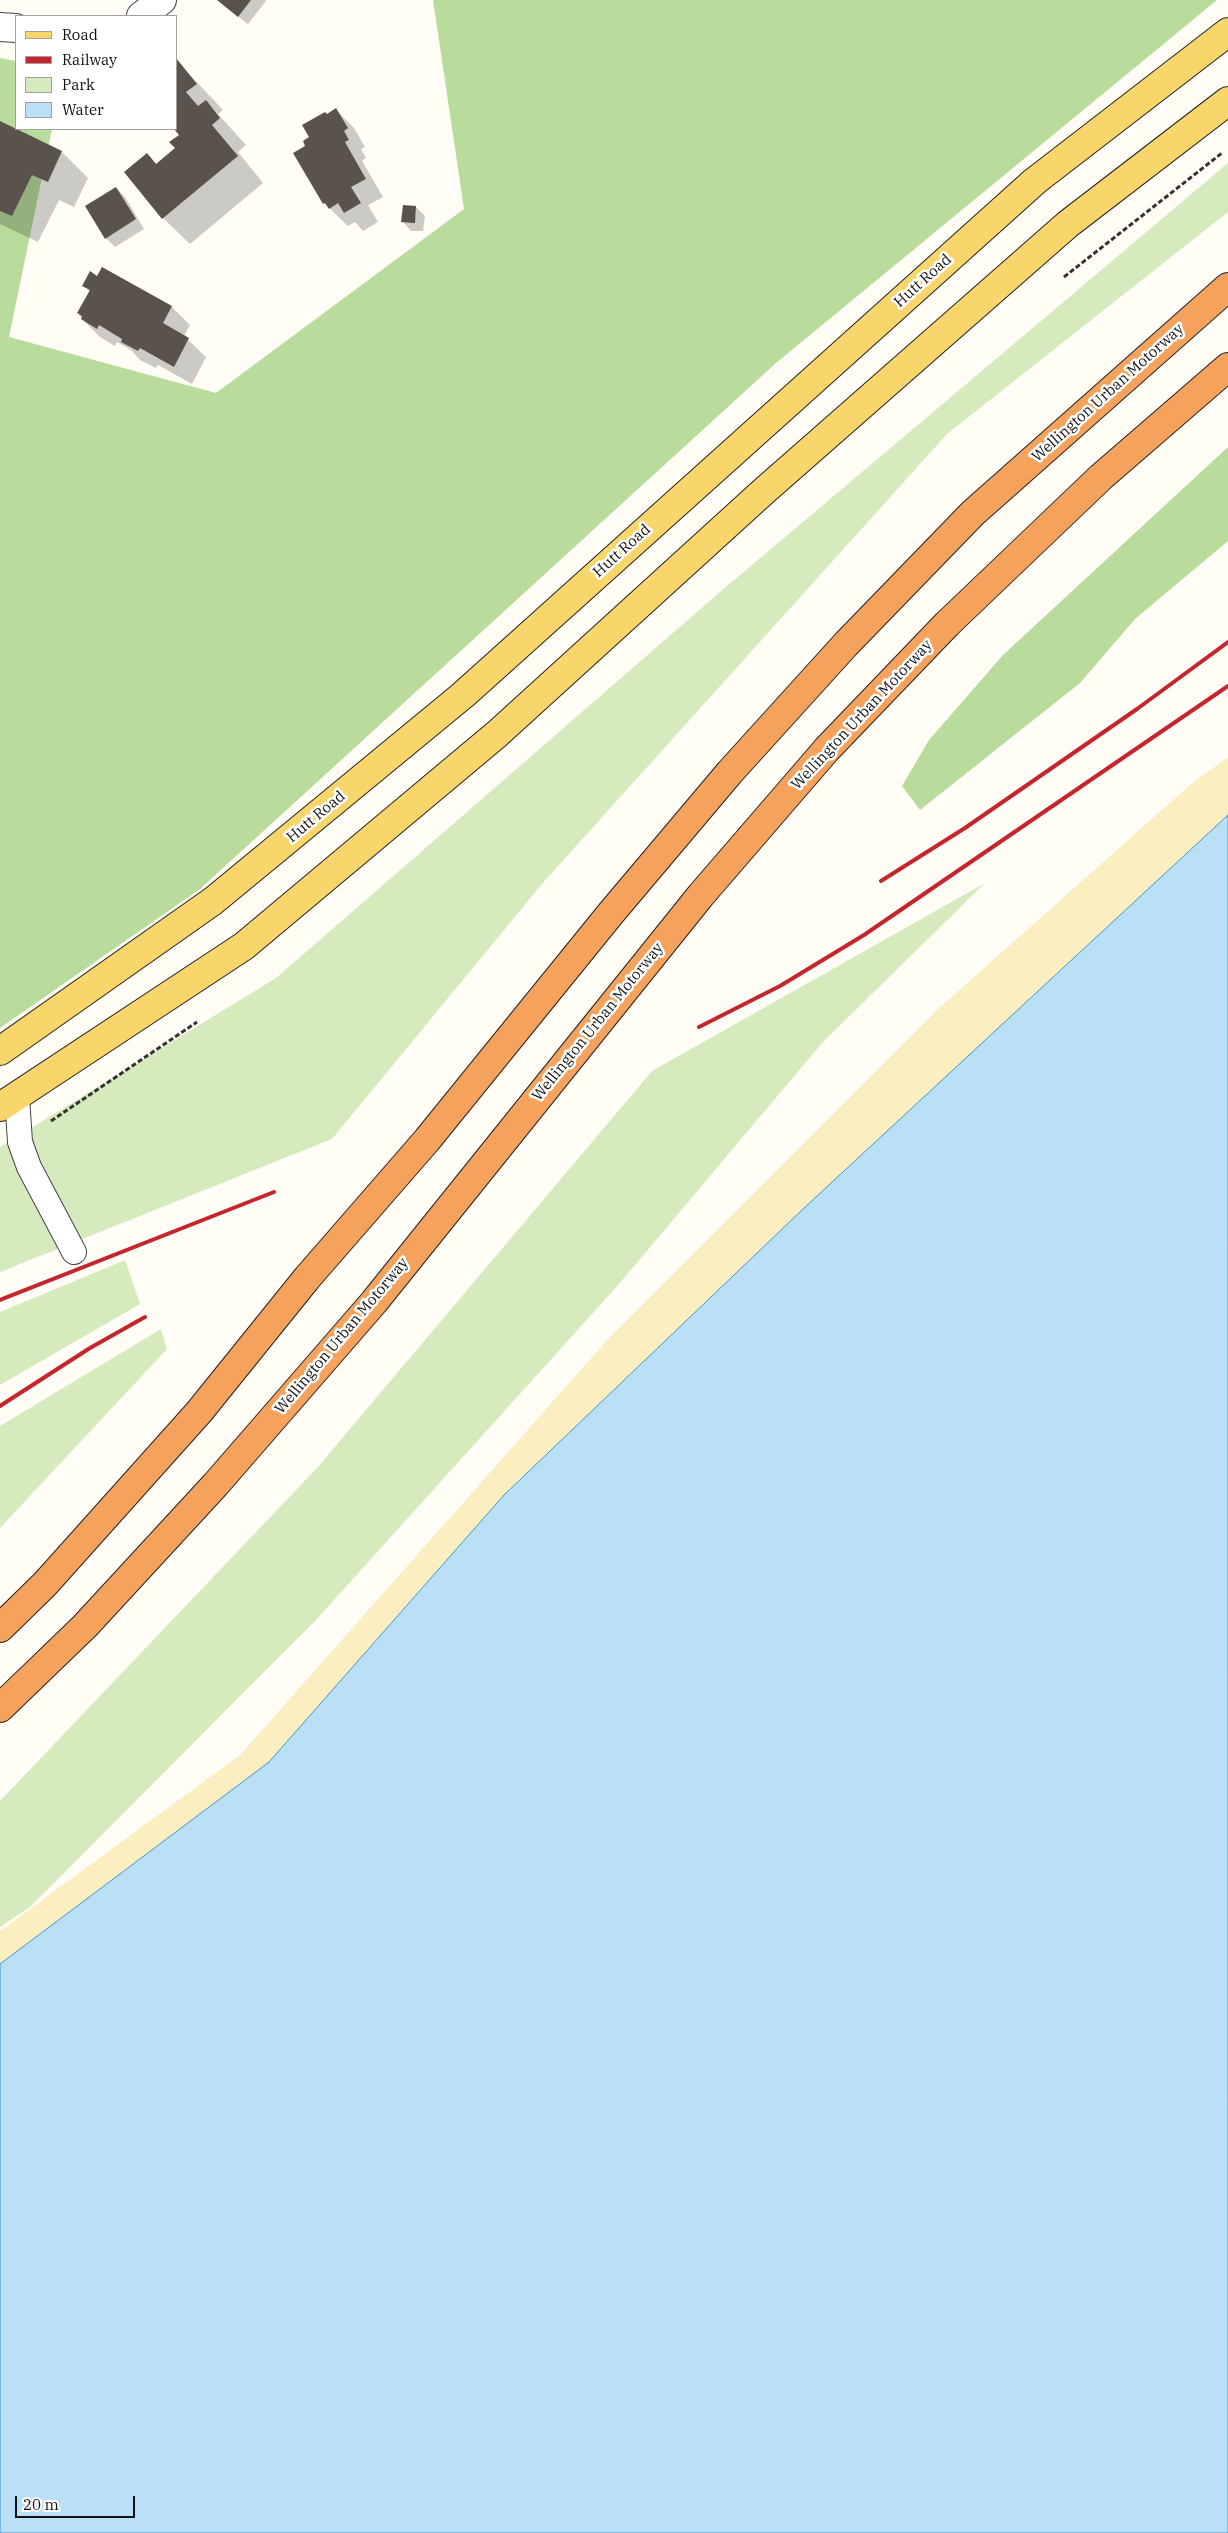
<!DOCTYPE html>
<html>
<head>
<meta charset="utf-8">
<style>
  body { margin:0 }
  #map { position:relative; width:1228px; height:2533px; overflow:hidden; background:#fffdf5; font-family:"IBM Plex Serif",serif }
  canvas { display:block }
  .legend { position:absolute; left:15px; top:15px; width:162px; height:115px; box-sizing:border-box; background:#fff; border:1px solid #a0a0a0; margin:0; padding:6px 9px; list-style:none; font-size:15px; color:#111 }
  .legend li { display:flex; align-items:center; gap:10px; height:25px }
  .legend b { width:25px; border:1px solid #a0a0a0 }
  .scale { position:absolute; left:15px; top:2496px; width:120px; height:22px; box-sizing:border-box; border:2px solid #111; border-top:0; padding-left:6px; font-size:15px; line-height:18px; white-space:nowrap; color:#111; -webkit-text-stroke:4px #fff; paint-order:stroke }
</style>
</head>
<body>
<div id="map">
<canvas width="1228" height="2533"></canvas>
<ul class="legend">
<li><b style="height:6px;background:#f9d66b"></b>Road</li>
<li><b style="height:6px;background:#c4262e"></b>Railway</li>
<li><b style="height:14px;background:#d5ebbd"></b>Park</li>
<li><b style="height:14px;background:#b9e0f7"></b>Water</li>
</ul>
<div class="scale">20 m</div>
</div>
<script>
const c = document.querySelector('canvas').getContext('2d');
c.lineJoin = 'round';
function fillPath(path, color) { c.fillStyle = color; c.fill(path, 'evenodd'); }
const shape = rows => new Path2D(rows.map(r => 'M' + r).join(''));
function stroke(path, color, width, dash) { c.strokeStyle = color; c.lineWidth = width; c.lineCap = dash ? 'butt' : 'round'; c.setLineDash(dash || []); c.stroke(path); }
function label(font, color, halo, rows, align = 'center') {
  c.font = font + ' "IBM Plex Serif",serif'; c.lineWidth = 5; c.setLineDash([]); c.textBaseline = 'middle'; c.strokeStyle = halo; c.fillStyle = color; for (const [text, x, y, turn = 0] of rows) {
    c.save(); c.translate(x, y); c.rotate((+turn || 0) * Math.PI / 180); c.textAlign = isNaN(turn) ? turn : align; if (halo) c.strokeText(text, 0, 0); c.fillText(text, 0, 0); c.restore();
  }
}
fillPath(shape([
  [1228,163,1228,212,947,434,541,885,332,1139,0,1272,0,1147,276,978,720,592],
  [985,883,822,1043,619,1284,315,1621,30,1907,0,1927,0,1801,317,1468,652,1071],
  [125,1260,140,1304,0,1385,0,1312],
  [161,1329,167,1349,0,1528,0,1426]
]), '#d5ebbd');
fillPath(shape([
  [433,0,1217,0,776,363,200,889,0,1028,0,58,16,61,16,129,52,129,9,337,216,393,464,209],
  [1228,447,1228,541,1135,619,1080,683,920,810,902,786,929,740,1003,655]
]), '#b9dc9c');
fillPath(shape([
  [1228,757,1228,815,803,1209,504,1495,269,1762,0,1964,0,1931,240,1755,609,1338,938,1009,1190,785]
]), '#fbeec1');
const water = shape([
  [1228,815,1228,2533,0,2533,0,1964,269,1762,504,1495,803,1209,1228,815]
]);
fillPath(water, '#b9e0f7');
stroke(water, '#3f96cf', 1);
fillPath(shape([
  [217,0,265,0,266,1,248,24],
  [176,60,223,110,218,114,246,145,238,152,263,183,190,244,163,218,126,172,147,154,157,165,176,149,181,135,175,129],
  [336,110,354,128,365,147,361,149,366,158,362,161,383,197,368,205,378,222,363,231,355,222,348,226,324,203,307,146,327,115],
  [0,122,62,152,88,178,74,207,59,200,38,242,0,224],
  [116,188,125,197,144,229,115,247,106,238],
  [416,207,425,216,423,231,411,231,403,222],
  [102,269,172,307,190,325,184,336,206,357,192,384,158,365,156,368,140,360,131,350,117,342,115,346,100,337,82,319,78,313,90,292,83,285,98,277]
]), '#0003');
fillPath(shape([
  [217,0,251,0,238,17],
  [176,58,197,84,186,92,198,106,206,100,220,118,212,125,238,156,162,219,124,172,147,153,156,164,175,148,169,142,179,135,174,129,176,129],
  [336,108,348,128,344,131,349,140,345,142,366,179,351,187,361,203,344,213,338,203,329,209,325,203,323,204,293,153,305,146,303,141,309,137,302,125,325,112,327,114],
  [0,121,62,151,48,182,32,175,12,216,0,211],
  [116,187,136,219,105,239,85,206],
  [403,205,416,206,415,223,401,222],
  [102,267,172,306,163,323,189,338,174,367,140,348,138,351,121,342,122,339,99,325,97,329,81,319,82,316,77,313,90,290,82,286,90,271,97,276]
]), '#5a524d');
const lane = shape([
  [17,1097,20,1142,29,1167,74,1252]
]);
const street = shape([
  [141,16,162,0],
  [0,27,16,28]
]);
const primary = shape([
  [0,1051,213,901,463,695,1035,181,1228,32],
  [0,1107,244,946,497,734,764,491,1068,224,1228,101]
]);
const highway = shape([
  [0,1628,45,1584,199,1412,307,1278,427,1140,611,913,730,772,846,644,973,513,1228,287],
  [0,1708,85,1626,216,1484,374,1302,701,895,827,749,947,624,1101,477,1228,367]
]);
stroke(lane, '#444', 26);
stroke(street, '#444', 30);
stroke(primary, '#222', 30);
stroke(highway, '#222', 30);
stroke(shape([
  [1064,277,1222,153],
  [51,1121,197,1022]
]), '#333', 3, [5, 2.5]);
stroke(lane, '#fff', 24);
stroke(street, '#fff', 28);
stroke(primary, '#f9d66b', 28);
stroke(highway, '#f5a25d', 28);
stroke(shape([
  [881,881,965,828,1137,709,1228,642],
  [699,1027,780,986,864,935,1228,686],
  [0,1300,274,1192],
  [0,1406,90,1348,145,1317]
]), '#c4262e', 4);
label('15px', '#111', '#fff', [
  ["Hutt Road",923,281,-42],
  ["Wellington Urban Motorway",1108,393,-42],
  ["Hutt Road",622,551,-42],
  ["Wellington Urban Motorway",862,715,-47],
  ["Hutt Road",316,817,-40],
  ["Wellington Urban Motorway",598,1022,-51],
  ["Wellington Urban Motorway",342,1336,-50]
]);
</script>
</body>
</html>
